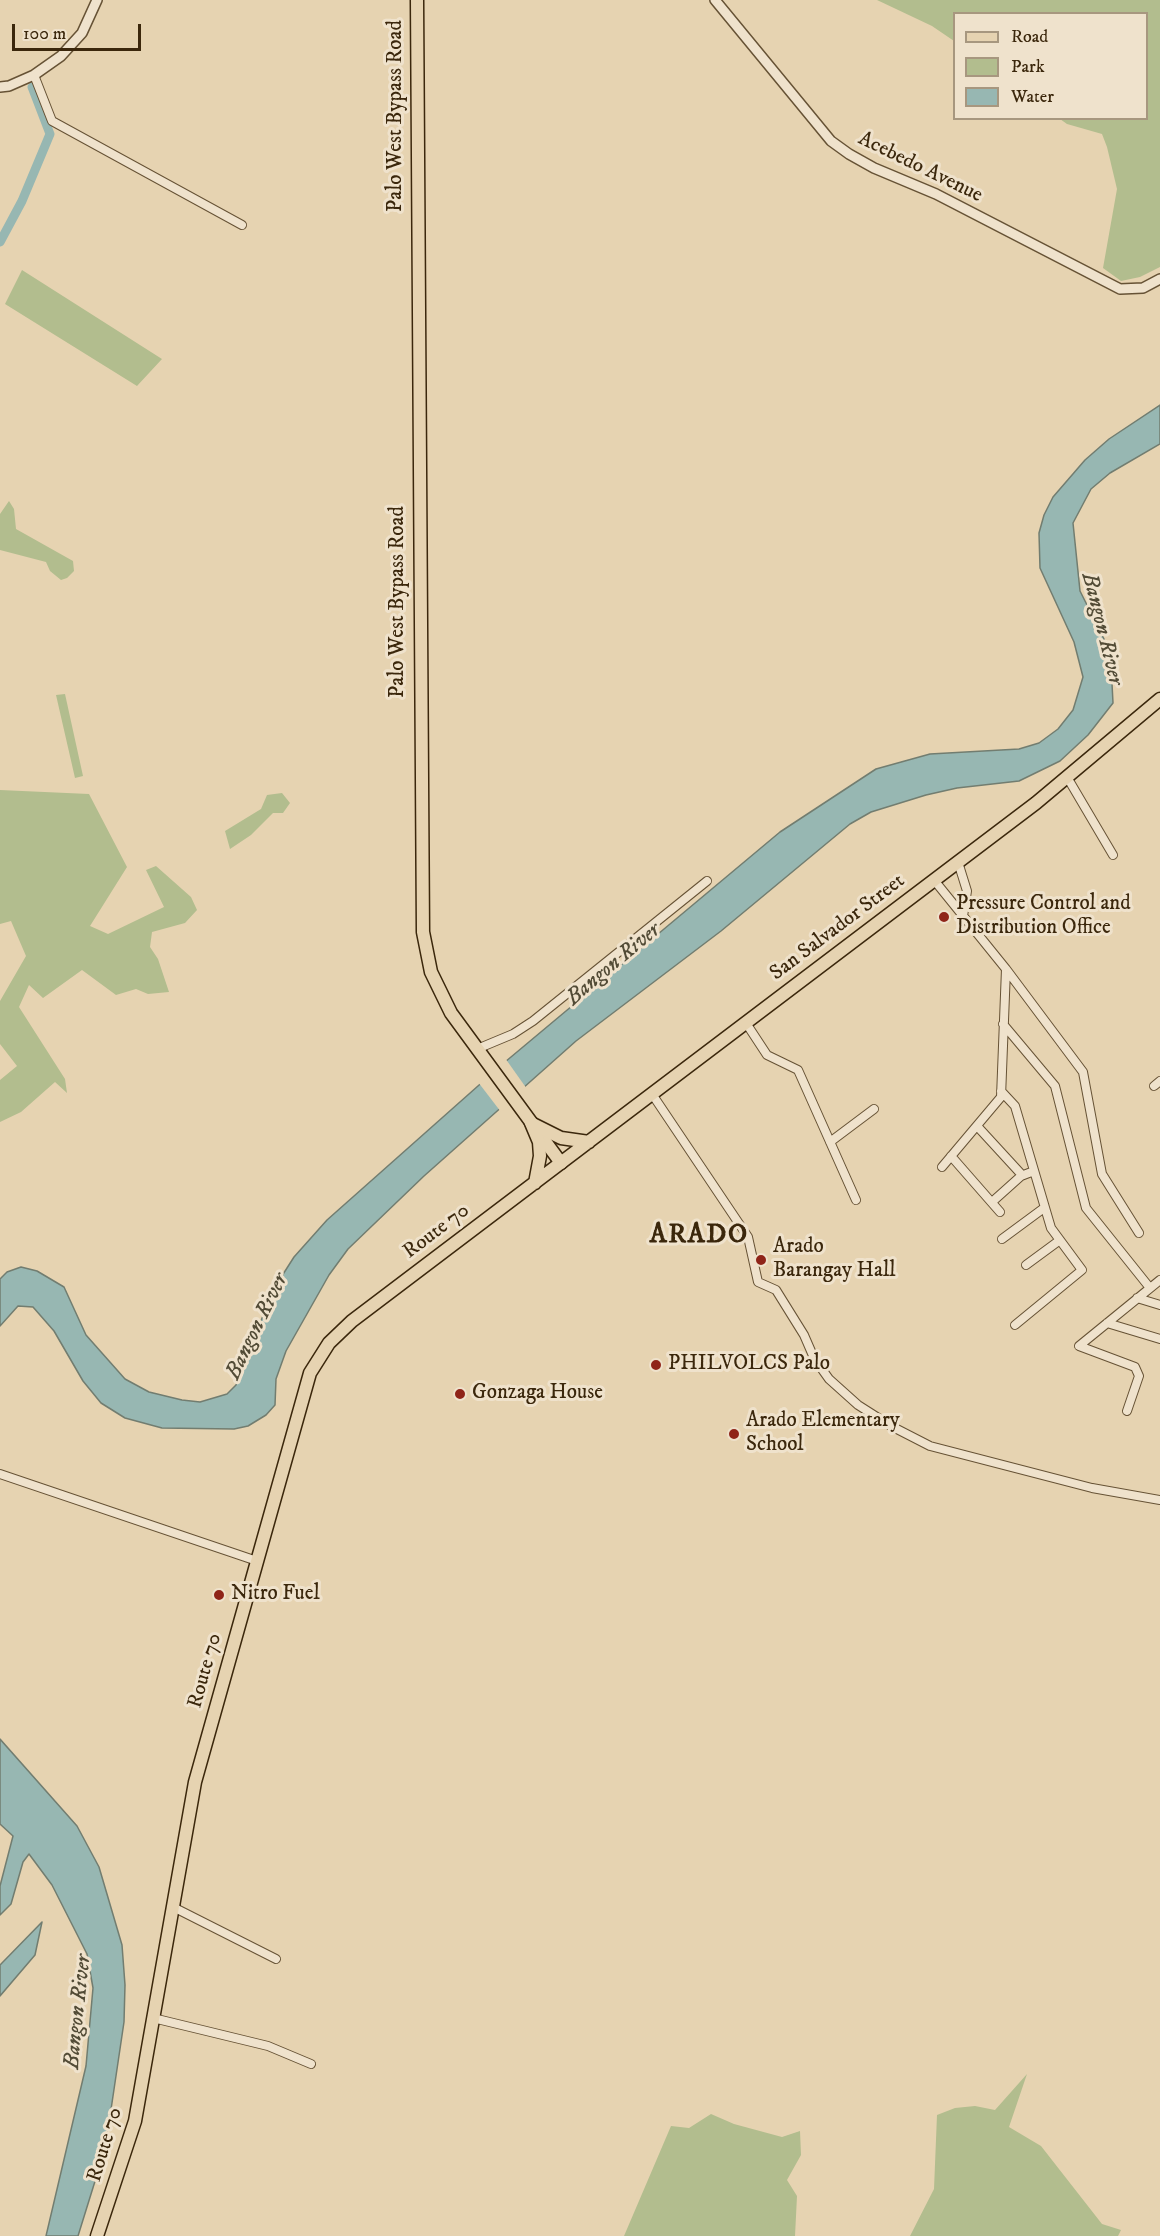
<!DOCTYPE html>
<html>
<head>
<meta charset="utf-8">
<style>
  body { margin:0 }
  #map { position:relative; width:1160px; height:2236px; overflow:hidden; background:#e6d3b1; font-family:"IM FELL DW Pica",serif }
  canvas { display:block }
  .legend { position:absolute; left:953px; top:12px; width:195px; height:108px; box-sizing:border-box; background:#efe2cc; border:2px solid #a7977f; margin:0; padding:8px 10px; list-style:none; font-size:18px; color:#3b270c }
  .legend li { display:flex; align-items:center; gap:12px; height:30px }
  .legend b { width:30px; border:2px solid #a7977f }
  .scale { position:absolute; left:12px; top:24px; width:129px; height:27px; box-sizing:border-box; border:3px solid #3b270c; border-top:0; padding-left:8px; font-size:18px; line-height:21px; white-space:nowrap; color:#3b270c; -webkit-text-stroke:4px #efe2cc; paint-order:stroke }
</style>
</head>
<body>
<div id="map">
<canvas width="1160" height="2236"></canvas>
<ul class="legend">
<li><b style="height:8px;background:#e6d3b1"></b>Road</li>
<li><b style="height:16px;background:#b2bd8e"></b>Park</li>
<li><b style="height:16px;background:#97b7b2"></b>Water</li>
</ul>
<div class="scale">100 m</div>
</div>
<script>
const c = document.querySelector('canvas').getContext('2d');
c.lineJoin = 'round';
function fillPath(path, color) { c.fillStyle = color; c.fill(path, 'evenodd'); }
const shape = rows => new Path2D(rows.map(r => 'M' + r).join(''));
function stroke(path, color, width, dash) { c.strokeStyle = color; c.lineWidth = width; c.lineCap = dash ? 'butt' : 'round'; c.setLineDash(dash || []); c.stroke(path); }
function label(font, color, halo, rows, align = 'center') {
  c.font = font + ' "IM FELL DW Pica",serif'; c.lineWidth = 6; c.setLineDash([]); c.textBaseline = 'middle'; c.strokeStyle = halo; c.fillStyle = color; for (const [text, x, y, turn = 0] of rows) {
    c.save(); c.translate(x, y); c.rotate((+turn || 0) * Math.PI / 180); c.textAlign = isNaN(turn) ? turn : align; if (halo) c.strokeText(text, 0, 0); c.fillText(text, 0, 0); c.restore();
  }
}
fillPath(shape([
  [857,0,1160,0,1160,267,1140,277,1121,281,1103,268,1117,189,1107,147,1102,134,1067,124,1060,119,1146,118,1146,14,954,14,954,41,932,26,877,0],
  [22,270,162,359,137,386,5,304],
  [9,501,14,509,16,529,73,561,74,571,67,578,61,580,50,571,46,562,0,550,0,514],
  [65,694,83,776,75,778,56,695],
  [0,790,89,794,127,867,90,926,108,934,164,907,146,870,156,866,191,897,197,910,185,923,152,932,150,947,158,959,169,992,148,994,136,989,116,995,82,970,43,998,29,985,19,1007,65,1079,67,1093,55,1082,21,1112,0,1122,0,1080,17,1066,0,1044,0,1001,26,956,11,921,0,924],
  [282,793,290,803,283,813,273,813,251,835,230,849,225,831,261,809,267,795],
  [1027,2074,1009,2127,1041,2146,1102,2224,1121,2230,1118,2236,910,2236,934,2189,937,2115,955,2108,975,2106,995,2110],
  [711,2114,734,2124,782,2137,800,2131,801,2155,787,2180,797,2196,795,2236,624,2236,671,2126,689,2128]
]), '#b2bd8e');
const water = shape([
  [1160,405,1160,444,1110,473,1091,489,1073,523,1080,591,1104,639,1111,664,1113,703,1088,735,1060,761,1019,781,957,788,926,795,871,812,850,824,721,931,576,1041,424,1176,348,1249,329,1275,286,1351,276,1379,275,1405,266,1415,248,1426,234,1429,162,1428,125,1418,101,1403,83,1381,54,1331,33,1307,18,1306,0,1326,0,1279,7,1272,21,1267,37,1271,64,1287,86,1335,125,1379,149,1392,182,1400,200,1402,227,1394,236,1385,273,1290,294,1257,327,1220,505,1062,780,832,876,769,930,754,1019,749,1039,743,1058,729,1073,710,1083,677,1074,642,1040,568,1039,533,1044,515,1053,497,1085,460,1109,439,1160,405],
  [0,1739,77,1826,99,1867,122,1945,125,1985,124,2022,109,2123,96,2178,78,2236,46,2236,86,2066,93,1988,87,1954,52,1885,29,1854,23,1862,11,1904,0,1915,0,1886,13,1836,0,1824,0,1739],
  [42,1922,35,1955,0,1996,0,1965,42,1922]
]);
fillPath(water, '#97b7b2');
stroke(water, '#727d70', 1.5);
fillPath(shape([
  [505,1058,527,1089,501,1112,478,1082]
]), '#e6d3b1');
stroke(shape([
  [0,242,22,201,50,134,32,87]
]), '#97b7b2', 9);
const minor = shape([
  [34,75,52,121,242,225],
  [1067,777,1113,855],
  [958,862,967,891,963,916],
  [934,880,1006,969,1001,1097,942,1167],
  [1006,969,1083,1072,1102,1174,1139,1233],
  [746,1023,767,1055,798,1070,856,1200],
  [1003,1024,1055,1086,1086,1208,1150,1288],
  [477,1049,513,1034,533,1021,707,881],
  [1154,1086,1160,1081],
  [1001,1091,1015,1106,1051,1228,1082,1270,1015,1325],
  [652,1094,748,1237,758,1282,776,1290,804,1335,814,1358,829,1379,858,1405,891,1426,930,1446,1092,1488,1160,1500],
  [977,1126,1022,1175],
  [830,1142,874,1109],
  [951,1156,1000,1212],
  [992,1202,1021,1176,1034,1171],
  [1002,1239,1044,1208],
  [1026,1265,1060,1240],
  [1137,1298,1160,1305],
  [1107,1323,1160,1339],
  [1127,1411,1139,1376,1135,1367,1079,1346,1160,1280],
  [0,1474,257,1561],
  [173,1907,276,1959],
  [153,2018,268,2046,311,2064]
]);
const tertiary = shape([
  [715,0,831,141,849,154,874,168,936,194,1120,289,1143,288,1160,279],
  [0,87,9,86,34,75,61,56,82,33,97,0]
]);
const primary = shape([
  [417,0,423,932,431,972,451,1013,561,1163]
]);
const trunk = shape([
  [531,1123,561,1138,589,1142],
  [531,1123,539,1142,540,1156,535,1183],
  [97,2236,135,2121,195,1782,310,1373,329,1343,352,1321,1036,803,1160,699]
]);
stroke(minor, '#665235', 10);
stroke(tertiary, '#665235', 12);
stroke(primary, '#3b270c', 15);
stroke(trunk, '#3b270c', 15);
stroke(minor, '#efe2cc', 8);
stroke(tertiary, '#efe2cc', 9);
stroke(primary, '#e6d3b1', 12);
stroke(trunk, '#e6d3b1', 12);
for (const [x, y, r, color] of [
  [944,917,6,"#8f2418"],
  [761,1260,6,"#8f2418"],
  [656,1365,6,"#8f2418"],
  [460,1394,6,"#8f2418"],
  [734,1434,6,"#8f2418"],
  [219,1595,6,"#8f2418"]
]) { const dot = new Path2D(); dot.arc(x, y, r, 0, 2 * Math.PI); c.fillStyle = color; c.fill(dot); stroke(dot, '#efe2cc', 2); }
label('21px', '#3b270c', '#efe2cc', [
  ["Palo West Bypass Road",397,116,-90],
  ["Acebedo Avenue",920,168,26],
  ["Palo West Bypass Road",399,602,-90],
  ["San Salvador Street",838,928,-37],
  ["Route 70",437,1232,-37],
  ["Route 70",206,1671,-74],
  ["Route 70",106,2145,-73]
]);
label('21px', '#3b270c', '#efe2cc', [
  ["Pressure Control and",956,905],
  ["Distribution Office",956,929],
  ["Arado",773,1248],
  ["Barangay Hall",773,1272],
  ["PHILVOLCS Palo",668,1365],
  ["Gonzaga House",472,1394],
  ["Arado Elementary",746,1422],
  ["School",746,1446],
  ["Nitro Fuel",231,1595]
], 'left');
label('italic 22px', '#524b36', '#efe2cc', [
  ["Bangon River",1101,629,76],
  ["Bangon River",614,965,-40],
  ["Bangon River",258,1327,-64],
  ["Bangon River",79,2012,-84]
]);
c.letterSpacing = '1.5px';
label('bold 27px', '#3b270c', '#efe2cc', [
  ["ARADO",699,1236]
]);
c.letterSpacing = '0px';
</script>
</body>
</html>
